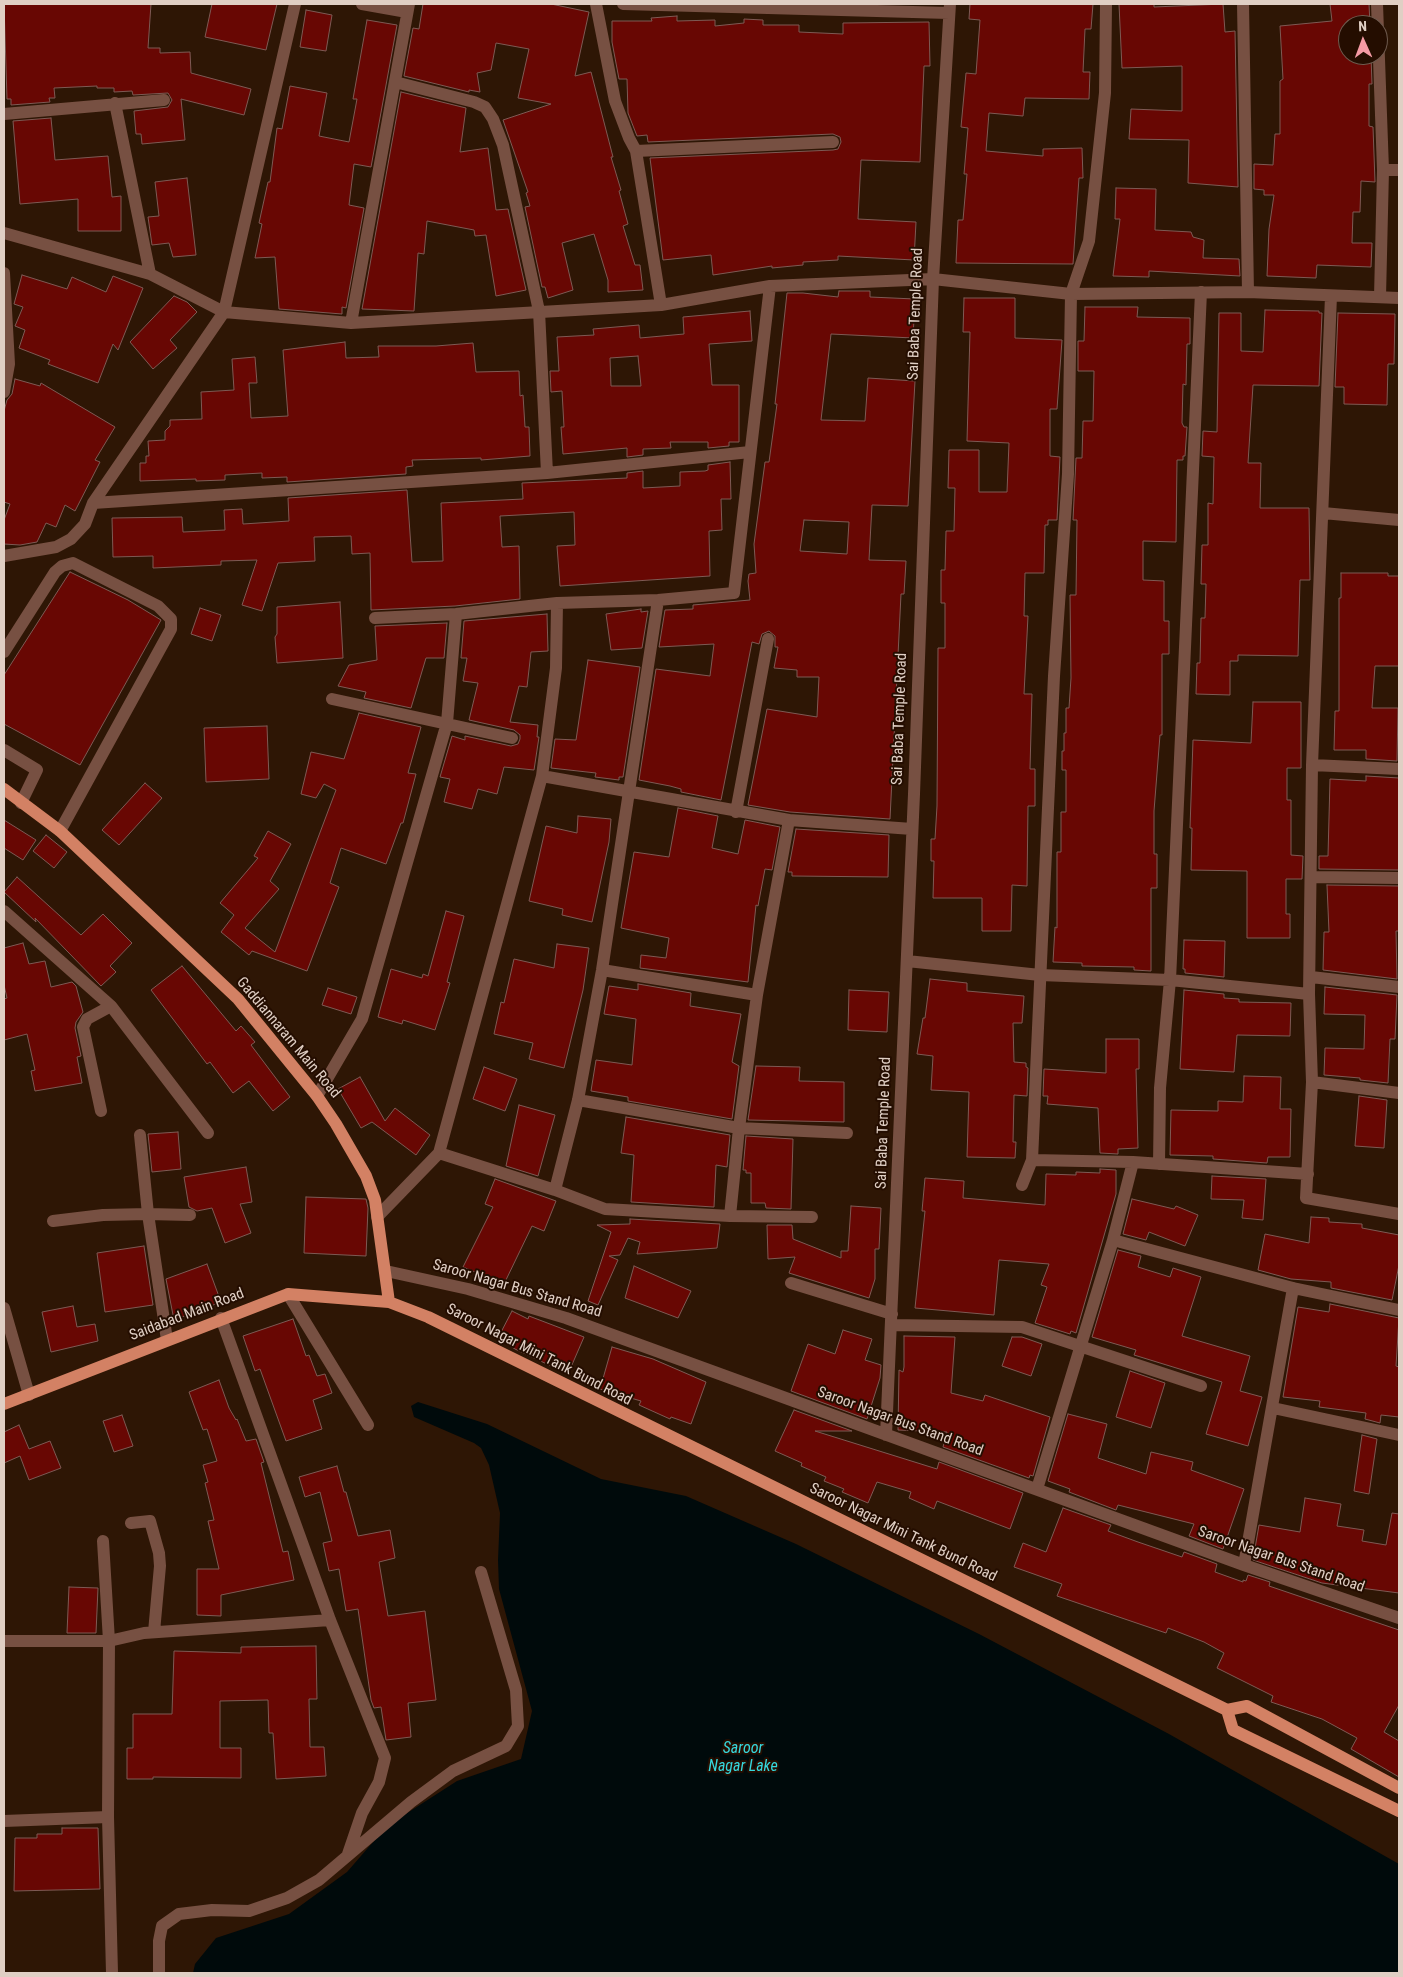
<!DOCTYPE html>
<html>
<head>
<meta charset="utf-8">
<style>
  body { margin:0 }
  #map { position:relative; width:1403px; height:1977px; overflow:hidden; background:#2e1605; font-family:"Roboto Condensed",sans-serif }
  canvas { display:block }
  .frame { position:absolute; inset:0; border:5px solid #e0cfc4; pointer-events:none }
  .north { position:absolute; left:1338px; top:15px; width:50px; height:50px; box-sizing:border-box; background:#240d00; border:1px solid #6f5b4e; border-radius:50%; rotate:358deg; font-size:14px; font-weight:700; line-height:20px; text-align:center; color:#e0cfc4 }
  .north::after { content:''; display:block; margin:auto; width:18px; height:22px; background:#f49aa4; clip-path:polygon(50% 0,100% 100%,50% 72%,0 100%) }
</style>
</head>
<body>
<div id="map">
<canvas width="1403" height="1977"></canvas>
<div class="frame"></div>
<div class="north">N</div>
</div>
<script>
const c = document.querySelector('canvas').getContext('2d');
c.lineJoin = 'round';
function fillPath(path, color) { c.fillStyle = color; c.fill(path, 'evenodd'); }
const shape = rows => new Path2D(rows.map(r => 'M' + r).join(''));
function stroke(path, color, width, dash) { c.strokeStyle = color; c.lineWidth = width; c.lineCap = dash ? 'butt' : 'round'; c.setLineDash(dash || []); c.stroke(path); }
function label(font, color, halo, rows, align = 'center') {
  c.font = font + ' "Roboto Condensed",sans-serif'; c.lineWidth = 4; c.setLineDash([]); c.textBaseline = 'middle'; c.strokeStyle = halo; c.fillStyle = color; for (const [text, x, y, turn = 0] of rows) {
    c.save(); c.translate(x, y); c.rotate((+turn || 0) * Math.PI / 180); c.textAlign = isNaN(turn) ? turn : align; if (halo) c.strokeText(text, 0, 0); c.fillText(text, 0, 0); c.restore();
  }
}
fillPath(shape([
  [418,1402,487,1424,601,1479,686,1496,796,1544,979,1634,1169,1734,1399,1864,1399,1973,193,1973,195,1964,216,1938,289,1914,347,1872,387,1826,457,1781,521,1759,532,1711,499,1589,498,1560,500,1513,489,1465,481,1448,474,1443,414,1417,411,1406]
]), '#000a0b');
const building = shape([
  [4,4,151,4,148,48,160,48,160,53,190,52,191,73,251,89,244,115,181,99,185,140,142,144,141,134,136,134,134,111,168,107,172,100,168,93,133,95,132,91,114,92,114,88,97,88,97,86,54,88,55,98,49,98,50,102,11,105,11,99,7,99,4,4],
  [212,4,277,4,266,50,205,37,212,4],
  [423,4,551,4,589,12,575,76,591,72,613,157,611,157,621,190,619,191,628,224,623,226,635,265,640,265,643,290,608,292,608,280,594,234,562,243,573,290,548,298,545,287,542,287,525,207,530,206,526,193,528,192,503,120,551,104,518,98,529,49,496,43,491,70,477,73,480,92,469,90,469,92,404,76,413,28,419,29,423,4],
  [970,4,1093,4,1091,29,1085,29,1083,72,1090,72,1089,99,1025,98,1023,116,989,113,986,151,1043,156,1043,149,1082,148,1083,178,1079,178,1073,264,956,263,958,220,963,220,967,174,964,174,968,128,961,127,966,73,976,74,980,20,969,19,970,4],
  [1119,4,1154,4,1154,7,1223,4,1225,32,1235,31,1238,187,1188,183,1189,140,1129,139,1131,109,1182,111,1182,66,1122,68,1119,4],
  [1330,4,1369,4,1370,25,1348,25,1348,56,1371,56,1372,84,1369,84,1369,126,1373,127,1375,182,1361,181,1360,212,1353,212,1352,243,1372,243,1371,267,1317,265,1316,278,1267,276,1269,229,1274,195,1264,195,1264,190,1254,189,1254,164,1273,165,1275,134,1280,134,1280,81,1283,79,1280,26,1332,21,1330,4],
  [306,10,332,15,326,51,300,47,306,10],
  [677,16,677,21,715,20,715,26,744,23,744,19,763,20,763,25,799,25,799,32,843,34,843,23,929,22,930,66,924,66,920,162,861,160,858,219,916,222,914,260,838,256,838,260,803,262,803,265,772,268,772,266,713,275,711,255,663,260,650,158,833,150,838,149,841,142,840,137,833,134,648,142,647,135,637,136,628,113,627,79,619,79,612,42,612,21,652,21,651,18,677,16],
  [367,20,397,25,371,167,354,164,349,205,364,208,346,308,342,307,342,314,279,309,275,257,255,258,262,224,259,223,268,182,270,182,277,128,282,129,290,86,327,93,319,136,349,142,357,99,353,99,367,20],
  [401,92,466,108,460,152,488,148,496,210,508,209,526,290,496,296,486,235,475,236,474,230,427,221,424,254,418,253,414,311,362,309,401,92],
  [51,118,55,160,108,156,112,197,121,196,121,231,78,231,78,199,20,204,13,121,51,118],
  [187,178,196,255,173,257,169,243,152,245,148,217,159,216,155,182,187,178],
  [1116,188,1156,189,1155,230,1191,232,1193,237,1204,240,1203,258,1239,259,1240,276,1149,271,1149,277,1113,276,1120,219,1115,219,1116,188],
  [22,275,67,289,72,277,106,292,113,276,143,288,118,350,113,344,98,383,48,364,50,360,19,348,25,330,15,326,23,307,14,304,22,275],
  [839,291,870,291,870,297,915,299,913,338,831,334,821,420,865,421,868,378,915,381,908,506,872,505,869,560,906,561,904,594,901,594,890,819,790,812,748,805,767,709,817,717,819,677,797,677,797,670,774,668,778,647,775,647,775,636,769,631,762,634,759,644,752,642,721,800,681,792,681,789,670,786,639,780,656,669,710,676,714,644,659,647,665,610,693,609,693,605,750,600,748,581,749,574,756,573,754,544,765,462,769,462,777,404,775,404,787,293,803,293,838,297,839,291],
  [804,520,849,522,847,554,800,551,804,520],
  [174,296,187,302,197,312,170,340,177,348,153,369,130,342,174,296],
  [964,298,1015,298,1015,338,1062,340,1057,409,1050,409,1050,456,1060,457,1057,520,1048,520,1048,525,1045,525,1044,573,1025,573,1024,616,1028,616,1024,694,1032,694,1030,769,1035,769,1035,806,1028,806,1027,886,1012,885,1011,931,982,931,982,898,933,898,934,861,931,861,931,839,935,839,937,806,938,648,945,648,945,603,941,603,941,570,945,570,946,531,954,531,955,488,948,488,949,450,979,450,979,492,1007,492,1009,443,967,441,970,332,963,332,964,298],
  [1085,307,1138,307,1137,317,1190,318,1190,344,1187,344,1186,385,1183,384,1182,423,1184,427,1187,427,1185,456,1183,456,1183,460,1177,460,1176,542,1143,541,1143,580,1164,581,1164,621,1169,621,1169,654,1162,654,1162,735,1160,735,1154,811,1154,854,1157,854,1157,888,1151,888,1151,971,1134,970,1134,967,1082,966,1082,963,1053,962,1055,927,1057,928,1057,852,1061,852,1061,812,1066,812,1066,770,1062,770,1062,751,1064,751,1064,733,1066,733,1066,708,1069,708,1071,678,1070,595,1076,595,1077,520,1073,520,1076,458,1082,458,1083,421,1093,421,1094,371,1078,371,1078,341,1084,341,1085,307],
  [1265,310,1319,311,1319,313,1322,313,1319,386,1253,385,1248,463,1261,463,1260,508,1309,508,1310,580,1300,580,1298,656,1238,655,1238,661,1230,661,1230,695,1196,694,1197,663,1200,663,1201,618,1205,618,1206,584,1201,584,1202,545,1208,545,1208,503,1213,504,1214,457,1202,456,1203,431,1217,432,1219,313,1241,313,1241,351,1263,352,1265,310],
  [750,311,752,341,709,344,712,385,739,385,739,442,729,442,729,446,708,448,708,442,670,442,671,448,643,449,643,455,627,457,627,448,563,454,561,427,564,427,562,391,551,392,550,371,559,371,557,337,594,335,593,329,639,325,640,338,684,334,683,317,750,311],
  [638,356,641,386,611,386,610,358,638,356],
  [1338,313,1395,314,1394,364,1388,364,1387,405,1344,404,1344,387,1335,387,1338,313],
  [345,342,346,358,379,357,378,346,436,346,473,343,476,372,519,371,520,396,523,395,525,427,529,427,530,456,481,460,481,458,412,460,413,466,406,467,406,474,287,482,287,477,262,478,262,473,225,475,225,480,196,481,196,479,140,481,140,463,146,463,146,456,149,456,148,441,165,440,165,431,170,426,170,420,202,419,201,392,234,390,232,359,255,357,257,383,249,383,251,418,288,416,283,350,345,342],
  [15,379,40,386,41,383,115,427,95,460,100,462,75,511,65,505,56,527,46,523,37,542,20,545,4,544,4,520,10,504,4,502,4,411,7,400,12,394,15,379],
  [730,462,731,499,721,499,722,530,709,531,710,576,560,586,557,546,575,545,574,512,500,516,502,547,519,546,520,599,455,606,371,610,370,553,352,554,351,536,314,537,315,561,278,563,262,611,242,605,257,560,221,561,221,565,153,568,153,556,113,557,112,518,182,517,183,532,225,530,224,510,242,509,243,524,289,521,288,498,407,490,412,562,443,561,441,503,523,499,522,483,627,478,627,473,643,471,643,488,680,486,680,472,705,471,708,470,708,465,730,462],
  [70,572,128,600,161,620,80,765,4,724,4,675,70,572],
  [1341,573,1388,573,1388,576,1399,576,1399,666,1375,666,1372,708,1398,708,1397,761,1366,759,1366,750,1334,750,1335,711,1339,711,1339,598,1341,598,1341,573],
  [340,602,343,658,277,663,275,637,277,634,277,607,340,602],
  [200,608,221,615,212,641,191,634,200,608],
  [641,609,641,612,648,611,642,648,611,650,606,614,641,609],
  [547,614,548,651,531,652,527,687,519,686,510,722,538,725,537,737,539,737,534,770,504,767,497,794,478,789,472,809,444,802,450,779,440,777,452,736,465,740,465,736,511,746,518,744,520,739,520,735,514,730,469,720,478,683,463,681,467,658,461,658,464,621,547,614],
  [447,623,444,658,426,658,411,708,364,698,366,692,338,686,349,665,377,660,375,626,447,623],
  [588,660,640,667,623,777,619,777,619,780,595,777,596,773,551,768,555,739,576,740,588,660],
  [1253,702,1301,702,1301,768,1287,768,1287,800,1291,800,1291,855,1303,856,1302,879,1286,879,1286,914,1290,914,1290,938,1247,938,1247,871,1191,870,1192,828,1190,828,1193,740,1251,743,1253,702],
  [359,713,421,727,408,773,416,774,403,823,401,823,386,864,341,848,330,883,339,887,307,971,252,951,249,955,221,932,234,915,220,903,258,858,254,856,268,831,291,844,270,881,279,889,245,928,275,952,336,790,324,784,316,798,301,794,311,752,344,759,359,713],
  [267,726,269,779,206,782,204,728,267,726],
  [1366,776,1399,778,1399,870,1319,869,1319,856,1328,856,1330,779,1366,781,1366,776],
  [145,783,162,798,119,845,102,830,145,783],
  [678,808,718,816,712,848,738,854,745,820,780,827,772,870,765,869,758,906,756,905,748,982,640,968,641,955,666,958,669,938,621,928,634,852,669,857,678,808],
  [578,816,611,819,609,842,592,922,562,915,563,909,529,901,546,826,577,833,578,816],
  [4,820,36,840,23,860,4,848,4,820],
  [796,829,889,835,888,877,792,876,792,872,788,872,796,829],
  [46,835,67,852,54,868,33,851,46,835],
  [17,877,81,935,103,914,132,943,110,966,116,972,101,986,35,918,36,922,4,892,17,877],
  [1327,885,1399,886,1399,931,1396,931,1397,979,1323,970,1324,932,1329,932,1327,885],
  [446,911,464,916,447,982,450,983,435,1030,403,1020,402,1024,378,1017,391,969,422,978,423,974,428,976,446,911],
  [1184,940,1225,941,1224,977,1185,973,1185,969,1183,969,1184,940],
  [23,943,29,964,45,961,51,987,72,982,76,986,83,1012,76,1022,75,1028,81,1056,77,1057,82,1083,35,1091,31,1071,35,1070,27,1034,4,1040,4,999,7,998,4,985,4,948,23,943],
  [557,944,589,948,583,990,564,1068,529,1059,533,1043,494,1034,501,1002,504,1003,514,959,554,968,557,944],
  [182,966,236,1031,241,1026,255,1042,251,1045,290,1097,273,1111,249,1081,233,1093,210,1062,207,1064,151,990,182,966],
  [930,979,967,983,967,991,1024,996,1022,1023,1013,1023,1014,1062,1026,1063,1026,1067,1028,1068,1027,1096,1014,1095,1013,1142,1016,1142,1015,1158,967,1157,969,1092,931,1090,933,1056,917,1054,923,1018,925,1018,930,979],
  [638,984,691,993,690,1006,741,1014,732,1062,739,1066,732,1119,628,1101,628,1097,591,1091,596,1060,632,1065,636,1019,604,1014,609,986,638,990,638,984],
  [1325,987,1397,995,1395,1039,1390,1039,1388,1083,1360,1080,1360,1078,1324,1075,1325,1048,1364,1049,1365,1015,1324,1014,1325,987],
  [328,988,357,997,351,1014,322,1005,328,988],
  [849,990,889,992,887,1032,848,1030,849,990],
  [1184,990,1224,994,1224,998,1239,999,1239,1002,1291,1003,1290,1036,1237,1035,1234,1072,1180,1069,1184,990],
  [1106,1039,1139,1039,1139,1069,1136,1069,1138,1148,1118,1149,1118,1154,1100,1153,1098,1108,1047,1104,1048,1096,1043,1096,1044,1069,1106,1073,1106,1039],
  [756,1066,800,1067,799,1081,844,1082,844,1122,748,1120,756,1066],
  [484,1067,517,1079,505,1111,473,1099,484,1067],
  [1244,1076,1281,1077,1280,1109,1291,1109,1290,1157,1268,1157,1267,1163,1213,1159,1213,1156,1170,1155,1171,1110,1218,1111,1218,1101,1243,1102,1244,1076],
  [360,1077,385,1121,395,1108,430,1135,416,1155,372,1122,361,1128,338,1089,360,1077],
  [1359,1096,1387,1100,1384,1148,1355,1146,1359,1096],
  [519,1105,555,1115,538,1176,506,1166,519,1105],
  [626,1117,730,1135,727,1167,716,1165,714,1207,631,1202,634,1155,621,1153,626,1117],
  [178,1132,181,1169,152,1172,148,1134,178,1132],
  [746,1136,793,1139,791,1209,766,1208,765,1203,751,1203,751,1173,746,1173,746,1170,743,1170,746,1136],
  [246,1167,252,1202,240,1204,251,1233,225,1243,212,1208,197,1211,189,1207,184,1177,246,1167],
  [1100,1169,1116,1170,1116,1194,1076,1333,1071,1331,1070,1334,1035,1323,1047,1287,1041,1285,1049,1264,999,1260,994,1315,915,1308,925,1211,922,1211,925,1178,964,1181,963,1198,1045,1205,1046,1174,1076,1175,1076,1172,1100,1173,1100,1169],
  [1212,1176,1266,1179,1263,1220,1242,1218,1244,1200,1211,1199,1212,1176],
  [495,1179,556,1201,544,1231,532,1226,504,1284,463,1267,493,1207,485,1204,495,1179],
  [306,1197,366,1199,368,1208,366,1256,304,1253,306,1197],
  [1132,1199,1174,1209,1176,1206,1198,1215,1185,1246,1149,1232,1146,1240,1123,1234,1132,1199],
  [851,1206,881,1208,879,1249,875,1249,875,1279,869,1298,789,1273,795,1257,768,1259,767,1225,792,1225,793,1239,841,1258,841,1251,848,1251,851,1206],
  [1311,1217,1329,1218,1329,1222,1362,1224,1362,1228,1399,1235,1399,1265,1392,1300,1331,1288,1331,1282,1291,1279,1258,1270,1265,1234,1309,1243,1311,1217],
  [630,1219,720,1224,717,1248,637,1254,640,1242,628,1238,620,1255,609,1256,618,1260,598,1305,588,1301,611,1232,597,1225,630,1224,630,1219],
  [144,1246,153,1305,105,1312,97,1253,144,1246],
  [1118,1250,1141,1256,1138,1267,1170,1277,1173,1268,1201,1277,1182,1336,1250,1356,1240,1391,1262,1397,1248,1446,1206,1434,1222,1382,1134,1355,1136,1350,1092,1337,1118,1250],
  [207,1264,221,1302,174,1320,166,1279,207,1264],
  [634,1266,691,1291,678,1318,625,1298,634,1266],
  [1330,1304,1399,1318,1396,1366,1399,1367,1399,1417,1381,1415,1380,1423,1365,1419,1366,1413,1319,1407,1320,1401,1283,1397,1298,1307,1329,1312,1330,1304],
  [73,1306,77,1327,95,1324,98,1341,51,1352,42,1312,73,1306],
  [512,1311,528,1319,529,1316,584,1337,568,1374,515,1349,498,1338,512,1311],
  [293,1319,306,1356,309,1355,317,1376,325,1374,332,1393,313,1400,322,1429,286,1441,260,1369,255,1371,243,1336,293,1319],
  [843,1330,872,1339,865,1360,881,1365,880,1378,867,1419,791,1391,808,1344,835,1354,843,1330],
  [904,1336,955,1337,951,1393,983,1401,985,1395,1050,1417,1033,1476,1030,1475,1029,1478,943,1447,947,1432,898,1430,899,1370,903,1372,904,1367,904,1336],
  [1012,1337,1022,1337,1042,1344,1031,1376,1002,1366,1012,1337],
  [612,1347,653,1359,706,1382,691,1424,671,1417,670,1419,639,1405,641,1401,600,1389,612,1347],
  [1130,1371,1165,1383,1151,1428,1116,1417,1130,1371],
  [219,1380,229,1408,236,1420,237,1419,246,1441,256,1439,264,1462,261,1463,283,1552,288,1551,294,1580,221,1595,221,1616,197,1615,197,1569,219,1569,208,1521,214,1520,205,1483,208,1482,203,1465,217,1461,207,1429,203,1430,189,1392,219,1380],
  [794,1410,852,1431,815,1431,937,1469,939,1462,1023,1493,1010,1529,937,1501,934,1509,909,1498,911,1492,877,1482,868,1503,842,1492,844,1489,824,1481,826,1477,801,1466,802,1463,775,1451,794,1410],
  [1068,1414,1107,1424,1098,1458,1146,1474,1151,1452,1193,1462,1191,1470,1244,1489,1223,1549,1189,1536,1194,1524,1118,1505,1116,1510,1069,1492,1070,1489,1048,1481,1068,1414],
  [122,1415,133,1446,114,1452,103,1421,122,1415],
  [19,1425,29,1449,50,1441,61,1468,29,1480,20,1456,4,1463,4,1432,19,1425],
  [1362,1435,1377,1439,1369,1494,1354,1491,1362,1435],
  [337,1466,344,1492,346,1492,358,1536,390,1530,395,1558,379,1562,388,1616,425,1611,436,1700,408,1703,411,1737,386,1740,381,1707,374,1708,371,1700,358,1609,346,1611,339,1569,329,1571,323,1543,332,1541,320,1492,305,1497,299,1477,337,1466],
  [1305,1498,1341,1504,1337,1526,1364,1530,1362,1541,1386,1545,1392,1513,1399,1514,1399,1593,1322,1583,1253,1560,1259,1525,1300,1532,1305,1498],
  [1063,1508,1111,1525,1108,1531,1138,1542,1182,1557,1184,1552,1217,1564,1215,1572,1243,1582,1243,1580,1246,1581,1248,1575,1270,1582,1269,1586,1399,1630,1399,1705,1384,1732,1399,1741,1399,1777,1351,1749,1357,1738,1322,1719,1271,1702,1273,1696,1217,1668,1224,1653,1204,1642,1168,1628,1166,1633,1057,1596,1062,1584,1014,1567,1023,1543,1046,1552,1063,1508],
  [69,1587,98,1588,96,1633,67,1633,69,1587],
  [316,1646,317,1699,309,1699,310,1747,324,1747,326,1776,276,1779,273,1733,269,1733,268,1700,220,1701,220,1748,241,1748,241,1778,153,1777,153,1779,127,1779,127,1748,133,1748,133,1714,172,1714,174,1651,241,1653,241,1647,316,1646],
  [62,1828,98,1828,100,1889,14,1891,15,1838,37,1838,37,1834,62,1834,62,1828]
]);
fillPath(building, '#680703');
stroke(building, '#7e5a54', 1);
stroke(shape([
  [362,4,407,12],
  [596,4,615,101,629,138,636,151,661,305],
  [623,4,949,13],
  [1243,4,1248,292],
  [1377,4,1383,170,1380,297],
  [395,82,474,102,485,107,493,119,503,145,539,311,547,473],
  [115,103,150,274],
  [4,114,164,100],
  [636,151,833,142],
  [1383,170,1399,170],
  [4,233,150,274,224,312,351,323,661,305,770,286,933,279,1071,294,1248,292,1399,298],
  [4,273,9,364,4,392],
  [1331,296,1312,765,1309,994,1312,1082,1306,1198,1399,1214],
  [351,323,409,4],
  [93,503,547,473,750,452],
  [1323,513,1399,520],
  [4,556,56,547,71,539,85,524,93,503,224,312,295,4],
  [375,618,456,614,557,603,658,600,734,593,770,286],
  [4,652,55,572,62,566,73,563,158,606,171,619,171,629,60,831],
  [332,699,512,738],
  [4,750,37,770,21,803],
  [1312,765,1399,769],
  [542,776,789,820,912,829],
  [736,812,768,639],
  [1312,877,1399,878],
  [4,911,111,1006,208,1133],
  [907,961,1040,975,1170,980,1309,994],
  [602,970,757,995],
  [1311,977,1399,987],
  [1312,1082,1399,1093],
  [317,1096,362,1019,447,723,456,614],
  [578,1100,739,1128,847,1133],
  [101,1111,83,1027,87,1019,111,1006],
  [140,1135,148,1214,190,1215],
  [439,1153,555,1190,605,1209,730,1216,812,1217],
  [1032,1160,1133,1162,1308,1174],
  [1159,1164,1160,1088,1170,980,1201,292],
  [1022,1185,1032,1160,1054,676,1068,474,1071,294,1089,241,1105,93,1106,4],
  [555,1190,578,1100,602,970,658,600],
  [730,1216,739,1128,757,995,789,820],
  [377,1217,439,1153,542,776,556,668,557,603],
  [53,1221,103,1215,148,1214,167,1340],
  [1113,1240,1293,1288,1399,1310],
  [386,1271,468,1289,566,1318,1244,1565,1399,1618],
  [791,1283,892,1314],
  [288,1294,368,1425],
  [4,1308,29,1395],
  [221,1318,330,1620,385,1758,379,1782,362,1813,348,1854],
  [891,1325,1022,1327,1201,1386],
  [1273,1408,1399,1435],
  [886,1435,914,794,933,279,950,4],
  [1037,1489,1113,1240,1133,1162],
  [131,1523,150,1521,159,1553,160,1566,154,1632],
  [103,1541,109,1641,108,1817,112,1973],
  [1244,1565,1293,1288],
  [4,1641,109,1641,144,1633,330,1620],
  [4,1821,108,1817],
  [159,1973,159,1941,162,1926,179,1914,212,1910,249,1911,287,1898,319,1880,411,1802,453,1771,506,1746,518,1726,516,1690,481,1572]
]), '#775042', 12);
stroke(shape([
  [4,789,60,831,238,999,317,1096,336,1124,366,1176,375,1200,389,1302],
  [4,1404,288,1294,389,1302,428,1317,1227,1710,1247,1706,1399,1788],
  [1227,1710,1233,1730,1399,1811]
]), '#d38164', 12);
label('15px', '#e0cfc4', '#240d00', [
  ["Sai Baba Temple Road",916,314,-88],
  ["Sai Baba Temple Road",900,719,-88],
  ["Gaddiannaram Main Road",288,1038,50],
  ["Sai Baba Temple Road",884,1123,-88],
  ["Saroor Nagar Bus Stand Road",517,1289,16],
  ["Saidabad Main Road",187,1315,-21],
  ["Saroor Nagar Mini Tank Bund Road",539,1355,27],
  ["Saroor Nagar Bus Stand Road",900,1422,20],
  ["Saroor Nagar Mini Tank Bund Road",903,1533,26],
  ["Saroor Nagar Bus Stand Road",1281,1560,19]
]);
label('italic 16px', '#36d8dd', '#240d00', [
  ["Saroor",743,1749],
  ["Nagar Lake",743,1767]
]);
</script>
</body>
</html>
